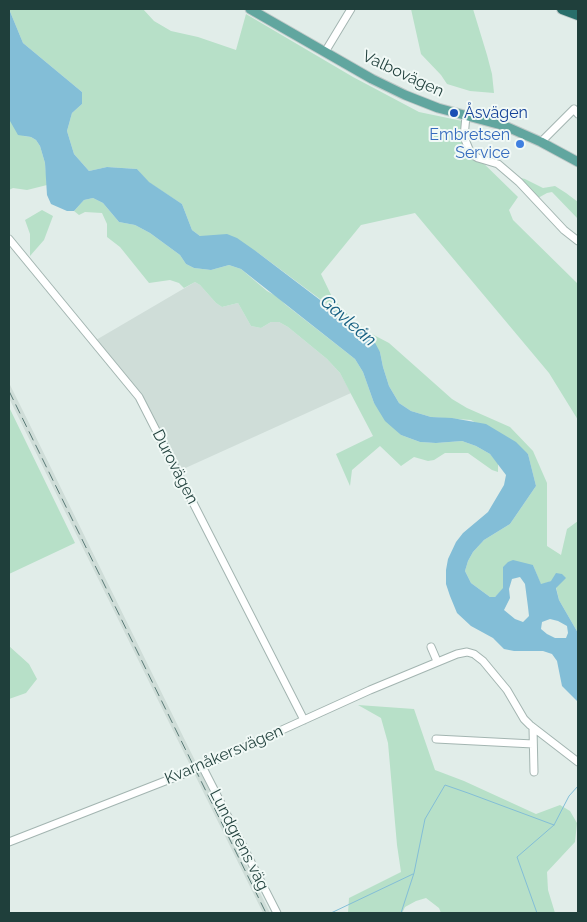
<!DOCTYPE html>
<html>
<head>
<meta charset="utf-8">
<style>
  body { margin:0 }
  #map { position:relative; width:587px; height:922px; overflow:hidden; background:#e1ede9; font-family:Raleway,sans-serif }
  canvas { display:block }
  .frame { position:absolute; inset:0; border:10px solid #1f3f3b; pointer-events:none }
</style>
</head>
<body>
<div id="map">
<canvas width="587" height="922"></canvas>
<div class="frame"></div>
</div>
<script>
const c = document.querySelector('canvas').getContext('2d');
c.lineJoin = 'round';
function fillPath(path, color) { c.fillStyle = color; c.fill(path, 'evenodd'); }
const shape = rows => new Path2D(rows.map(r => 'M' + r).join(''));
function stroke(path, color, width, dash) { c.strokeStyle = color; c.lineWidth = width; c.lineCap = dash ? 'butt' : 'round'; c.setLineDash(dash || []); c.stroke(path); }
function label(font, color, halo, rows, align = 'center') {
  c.font = font + ' Raleway,sans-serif'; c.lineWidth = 4; c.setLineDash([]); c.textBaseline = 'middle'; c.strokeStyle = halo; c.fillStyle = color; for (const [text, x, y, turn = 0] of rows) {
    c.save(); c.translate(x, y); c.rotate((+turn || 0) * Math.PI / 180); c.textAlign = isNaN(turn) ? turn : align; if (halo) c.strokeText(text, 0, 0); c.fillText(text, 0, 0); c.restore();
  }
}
fillPath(shape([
  [195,282,200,285,216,303,222,307,238,303,251,326,261,328,271,322,279,322,288,327,327,359,340,373,351,393,181,470,138,391,96,340],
  [9,383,24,413,270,913,263,913,9,398]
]), '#cfddd8');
fillPath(shape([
  [9,9,143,9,154,21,171,31,198,37,236,50,246,14,353,77,419,112,467,122,469,144,475,155,518,197,509,210,513,220,578,284,578,420,549,373,415,213,361,225,321,274,333,299,353,320,368,332,389,343,452,399,467,408,510,427,533,451,547,483,547,546,561,555,567,529,578,521,578,633,559,600,556,587,560,583,551,581,541,585,533,565,503,567,504,588,495,597,490,597,471,583,465,571,468,561,473,552,484,540,510,524,536,486,528,454,471,420,431,417,411,411,399,403,389,386,383,367,380,352,352,323,257,252,212,236,200,236,192,230,182,204,148,182,137,169,107,167,89,171,74,154,67,131,72,113,82,104,82,92,23,43],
  [411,9,473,9,487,55,492,74,494,93,470,91,447,84,441,75,421,54],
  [9,103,9,115,24,136,31,137,36,140,40,146,45,163,47,185,27,190,13,188,9,190],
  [521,178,525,179,543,188,555,186,566,193,578,202,578,219,552,192,547,193,538,198,519,180],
  [93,198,103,203,119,222,135,225,150,233,180,255,186,264,194,268,211,270,229,265,241,269,267,291,278,297,286,305,355,359,363,372,374,403,401,435,420,442,436,443,462,441,476,446,490,454,498,463,498,472,492,470,468,453,445,453,434,460,428,461,414,457,401,466,380,446,352,470,350,486,336,454,373,436,340,373,327,359,288,327,279,322,271,322,261,328,251,326,238,303,222,307,216,303,200,285,195,282,184,288,179,283,170,280,149,283,120,247,107,237,107,224,102,213,85,212,79,215,74,211,84,200],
  [42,210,53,216,44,240,30,256,30,234,25,220],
  [9,407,75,543,9,574],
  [9,646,29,664,37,679,26,693,9,699],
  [358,705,414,709,435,770,464,781,536,814,560,805,570,811,577,823,575,842,547,872,548,890,555,913,441,913,439,908,426,898,416,901,405,907,402,913,348,913,349,898,401,872,397,845,388,743,381,718]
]), '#b7e0c8');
fillPath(shape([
  [9,9,23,43,82,92,82,104,72,113,67,131,74,154,89,171,107,167,137,169,149,182,182,204,192,230,200,236,227,234,237,238,257,252,374,341,380,352,383,367,389,386,399,403,411,411,431,417,452,418,486,424,516,442,528,454,536,486,510,524,484,540,473,552,468,561,465,571,471,583,490,597,495,597,503,588,503,567,508,562,513,560,533,565,541,584,551,581,556,573,562,574,566,578,556,588,559,600,578,633,578,702,562,686,557,661,552,654,543,651,514,651,504,649,493,638,471,626,457,613,450,596,446,584,446,570,448,559,456,542,463,533,488,512,504,485,506,475,490,454,476,446,462,441,436,443,420,442,401,435,385,421,374,403,363,372,355,359,241,269,229,265,211,270,194,268,186,264,180,255,150,233,135,225,119,222,103,203,93,198,84,200,74,211,67,211,51,204,47,195,45,163,40,146,36,140,31,137,18,135,10,121],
  [520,577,525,584,528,607,529,616,523,622,515,619,504,610,510,598,509,589,512,579],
  [550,619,558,621,567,626,568,633,566,638,555,638,547,634,541,629,542,622]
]), '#83bed7');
stroke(shape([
  [331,913,413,874],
  [401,913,414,873,425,819,445,785,468,793,554,825],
  [537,913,517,857,554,825,569,796,578,786]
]), '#83bed7', 1);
const minor = shape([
  [325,52,351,9],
  [466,116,464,137,471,154,478,158,498,164,519,182,564,230,578,241],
  [541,142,574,109,578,114],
  [9,239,139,397,304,720],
  [431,647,437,661],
  [533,728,534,772],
  [436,739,533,744],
  [202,766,277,913],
  [9,842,196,769,370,690,457,654,467,652,474,654,483,661,507,690,524,719,530,725,578,762]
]);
const major = shape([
  [250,9,372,79,405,95,438,108,505,126,541,142,578,162]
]);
const highway = shape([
  [562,9,578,15]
]);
stroke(minor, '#a3b5b1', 9);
stroke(major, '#c0c9c8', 11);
stroke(highway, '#c0c9c8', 12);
stroke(minor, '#fff', 7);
stroke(major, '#61a69f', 9);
stroke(highway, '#286e6a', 10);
stroke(shape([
  [9,391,266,913]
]), '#5a7b77', 1, [10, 5]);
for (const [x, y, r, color] of [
  [454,113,5,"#1a4fb4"],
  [520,144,5,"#3f7fe0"]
]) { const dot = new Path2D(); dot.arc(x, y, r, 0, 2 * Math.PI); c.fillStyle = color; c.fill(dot); stroke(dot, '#f1f9f6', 2); }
label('16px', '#1f3f3b', '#f1f9f6', [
  ["Valbovägen",403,74,25],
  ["Durovägen",175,467,63],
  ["Kvarnåkersvägen",224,755,-23],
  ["Lundgrens väg",239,840,63]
]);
label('16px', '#164399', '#f1f9f6', [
  ["Åsvägen",464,113]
], 'left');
label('16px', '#366cbe', '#f1f9f6', [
  ["Embretsen",510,135],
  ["Service",510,153]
], 'right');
label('italic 18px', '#145e80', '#f1f9f6', [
  ["Gavleån",348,321,41]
]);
</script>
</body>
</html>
